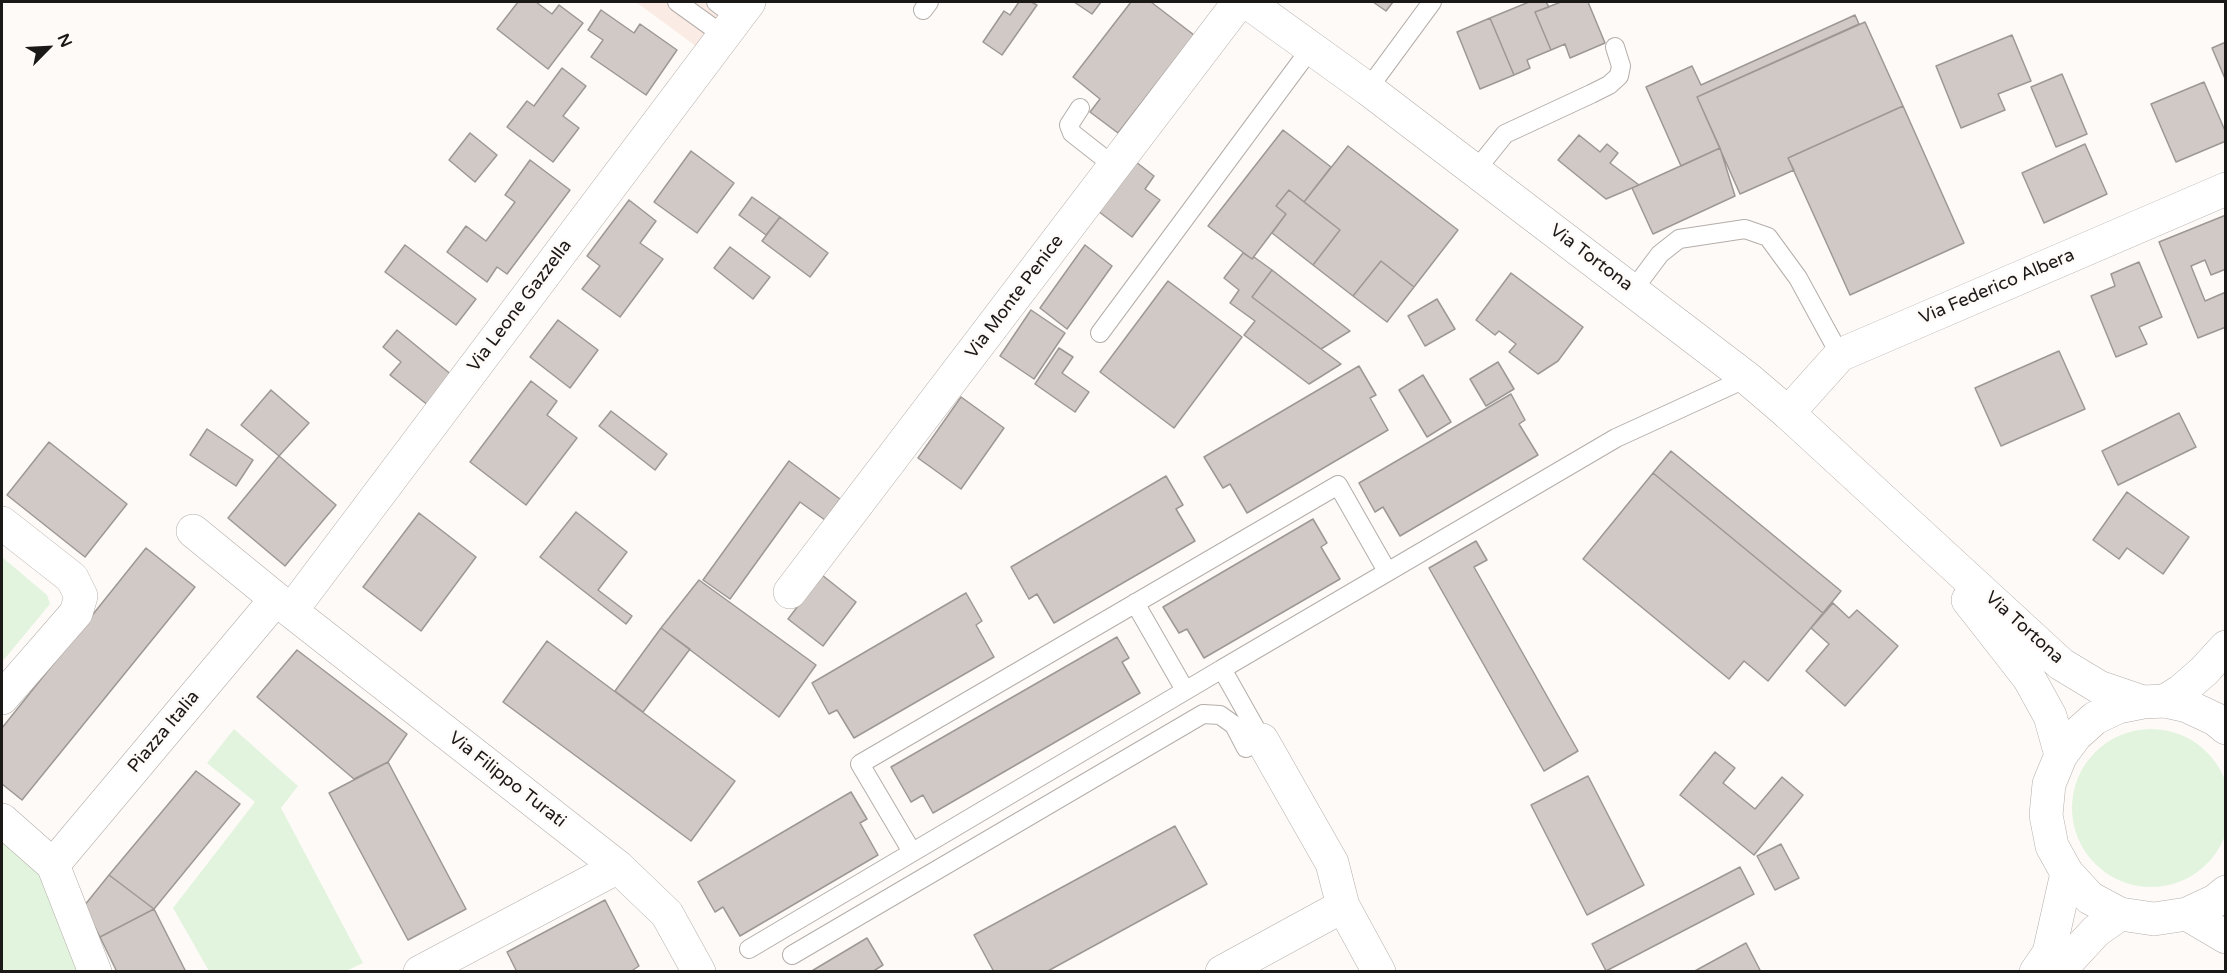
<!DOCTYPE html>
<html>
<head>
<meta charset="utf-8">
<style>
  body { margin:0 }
  #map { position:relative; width:2227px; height:973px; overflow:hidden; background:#fefaf8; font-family:"Varela Round",sans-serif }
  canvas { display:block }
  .frame { position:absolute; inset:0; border:3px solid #1b1918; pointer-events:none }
  .north { position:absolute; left:18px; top:18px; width:60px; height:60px; -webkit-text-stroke:4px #fefaf8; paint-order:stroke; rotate:66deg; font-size:16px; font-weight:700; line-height:24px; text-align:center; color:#1b1918 }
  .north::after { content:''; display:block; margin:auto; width:21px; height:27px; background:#1b1918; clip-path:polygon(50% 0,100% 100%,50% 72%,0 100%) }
</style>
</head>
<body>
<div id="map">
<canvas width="2227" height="973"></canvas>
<div class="frame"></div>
<div class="north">N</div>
</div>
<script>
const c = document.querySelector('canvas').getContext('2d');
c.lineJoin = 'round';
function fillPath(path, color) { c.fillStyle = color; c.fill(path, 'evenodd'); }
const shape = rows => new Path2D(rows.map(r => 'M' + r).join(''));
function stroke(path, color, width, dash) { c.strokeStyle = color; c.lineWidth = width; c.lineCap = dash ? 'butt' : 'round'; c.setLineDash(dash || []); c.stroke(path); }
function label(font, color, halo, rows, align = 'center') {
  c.font = font + ' "Varela Round",sans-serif'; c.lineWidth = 5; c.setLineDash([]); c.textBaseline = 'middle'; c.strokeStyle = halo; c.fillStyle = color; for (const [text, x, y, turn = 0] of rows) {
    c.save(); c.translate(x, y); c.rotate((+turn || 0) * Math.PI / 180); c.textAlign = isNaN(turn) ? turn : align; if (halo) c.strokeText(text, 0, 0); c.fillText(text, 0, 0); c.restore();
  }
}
fillPath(shape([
  [636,2,730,2,697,47]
]), '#faece4');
fillPath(shape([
  [2,557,47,595,50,604,2,662],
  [234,729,298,786,281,808,363,963,346,971,209,971,173,908,255,802,207,763],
  '2072 808a79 79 0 1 1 158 0a79 79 0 1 1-158 0Z',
  [2,831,46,872,85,971,2,971]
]), '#e2f4de');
const building = shape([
  [518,2,536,2,552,14,559,5,583,23,548,69,497,29,518,2],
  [1019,2,1031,2,1037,5,1002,55,983,42,1004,11,1010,15,1019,2],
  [1074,2,1101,2,1092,14,1074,2],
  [1131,2,1151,2,1194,35,1118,133,1090,112,1100,99,1073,77,1131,2],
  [1373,2,1393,2,1386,11,1373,2],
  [1529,2,1546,2,1549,7,1535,12,1551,50,1527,60,1530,68,1514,75,1490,18,1529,2],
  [1561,2,1588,2,1605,43,1570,58,1565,44,1551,50,1535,12,1561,2],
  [601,10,634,33,640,24,677,50,646,95,591,57,603,40,588,30,601,10],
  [1855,15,1859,24,1697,97,1720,148,1681,166,1646,87,1692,66,1701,85,1855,15],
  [1490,18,1514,75,1480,89,1457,32,1490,18],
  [1865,22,1903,106,1788,158,1794,170,1740,194,1697,97,1865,22],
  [2012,35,2031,81,1998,94,2005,110,1961,128,1936,66,2012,35],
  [2226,42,2226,81,2212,48,2226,42],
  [562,68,586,86,563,116,579,128,553,162,507,127,527,101,534,106,562,68],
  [2062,74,2087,134,2056,147,2031,87,2062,74],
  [2204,82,2226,133,2226,141,2176,162,2151,104,2204,82],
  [1903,106,1964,243,1850,295,1788,158,1903,106],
  [1283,130,1331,167,1304,202,1289,190,1276,206,1286,214,1252,259,1208,226,1283,130],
  [470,133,497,155,475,182,449,160,470,133],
  [1579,135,1600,152,1607,144,1618,153,1610,163,1639,185,1606,199,1558,160,1579,135],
  [2085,144,2107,194,2044,223,2022,173,2085,144],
  [1348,146,1458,230,1414,287,1381,261,1353,296,1313,265,1340,230,1304,202,1348,146],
  [1720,148,1735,196,1653,234,1632,188,1720,148],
  [691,151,734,183,697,233,654,202,691,151],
  [530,160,570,190,507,274,497,267,487,282,447,252,466,226,486,241,515,202,505,195,530,160],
  [1136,162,1154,176,1145,189,1160,200,1132,237,1098,211,1136,162],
  [1289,190,1340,230,1313,265,1272,233,1286,214,1276,206,1289,190],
  [752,197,780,217,766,235,739,215,752,197],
  [629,200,656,221,640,243,663,259,620,317,582,289,600,266,587,256,629,200],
  [2226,215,2226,269,2211,275,2205,260,2191,266,2205,301,2226,292,2226,327,2198,338,2159,242,2226,215],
  [780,217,828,253,810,277,762,241,780,217],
  [405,245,476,299,456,325,385,272,405,245],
  [1085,245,1112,266,1067,329,1040,308,1085,245],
  [730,247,770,277,753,299,714,268,730,247],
  [1243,253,1252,259,1254,257,1272,270,1252,297,1341,364,1309,384,1244,335,1255,321,1230,303,1239,290,1224,278,1243,253],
  [1381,261,1414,287,1387,322,1353,296,1381,261],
  [2139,262,2162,317,2139,327,2147,344,2116,357,2091,296,2115,286,2111,274,2139,262],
  [1272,270,1350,331,1321,349,1252,297,1272,270],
  [1511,273,1583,327,1558,361,1538,374,1509,352,1516,344,1499,331,1495,335,1476,320,1511,273],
  [1168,281,1242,337,1174,428,1100,372,1168,281],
  [1437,299,1455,329,1425,346,1408,316,1437,299],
  [1031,310,1065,333,1034,379,1000,356,1031,310],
  [558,320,598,350,570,388,530,357,558,320],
  [397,330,453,376,429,406,390,375,401,362,383,347,397,330],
  [1059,348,1073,357,1062,373,1089,392,1075,412,1035,384,1059,348],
  [2059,351,2085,409,2001,446,1975,388,2059,351],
  [1498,362,1514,389,1486,406,1470,379,1498,362],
  [1359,366,1376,395,1370,398,1388,430,1247,513,1230,484,1223,488,1204,457,1359,366],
  [1423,375,1451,422,1427,437,1399,390,1423,375],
  [531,381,557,401,547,415,577,438,526,505,470,462,531,381],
  [271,390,309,423,279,456,241,425,271,390],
  [1511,394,1525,420,1519,424,1538,455,1400,536,1383,507,1375,512,1359,483,1511,394],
  [961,397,1004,428,961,489,918,458,961,397],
  [611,411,667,454,655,470,599,426,611,411],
  [2179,413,2196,447,2118,485,2102,451,2179,413],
  [207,429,253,460,236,486,190,455,207,429],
  [49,442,127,504,85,557,7,495,49,442],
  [1671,451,1841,591,1823,613,1653,473,1671,451],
  [279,456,336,505,285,566,228,518,279,456],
  [789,461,840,499,825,520,800,502,730,599,703,580,789,461],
  [1653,473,1823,613,1768,681,1744,661,1729,679,1583,559,1653,473],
  [1166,476,1183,505,1176,509,1195,541,1054,623,1037,594,1029,599,1011,567,1166,476],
  [2127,492,2189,537,2163,574,2127,548,2119,559,2093,540,2127,492],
  [576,512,627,552,598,590,632,616,626,624,540,557,576,512],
  [419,513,476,557,421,631,363,587,419,513],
  [1313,519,1327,543,1321,547,1340,579,1204,658,1187,629,1179,633,1163,607,1313,519],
  [1476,541,1487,560,1474,567,1578,751,1544,771,1429,568,1476,541],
  [146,548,195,587,22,800,2,784,2,728,146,548],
  [822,575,856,602,823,646,788,619,822,575],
  [699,580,816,665,779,717,661,628,699,580],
  [966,593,982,621,976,625,994,657,854,738,837,710,829,714,812,683,966,593],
  [1833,603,1849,618,1857,610,1898,646,1845,706,1806,671,1829,644,1811,628,1833,603],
  [661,628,690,649,643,712,615,691,661,628],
  [1117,637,1129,658,1122,662,1140,693,933,813,923,795,911,802,891,767,1117,637],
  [547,641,735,781,691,841,503,702,547,641],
  [297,650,407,734,388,762,354,779,257,697,297,650],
  [1715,752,1735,768,1723,783,1755,809,1782,777,1803,795,1754,855,1680,795,1715,752],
  [388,762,466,909,408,940,329,793,388,762],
  [196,771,240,804,154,909,109,875,196,771],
  [1588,776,1644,885,1587,915,1531,805,1588,776],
  [851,792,867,819,860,823,878,855,740,936,723,907,715,912,698,882,851,792],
  [1175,826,1207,884,1046,972,994,972,974,935,1175,826],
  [1781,844,1799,878,1775,890,1757,856,1781,844],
  [1740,867,1754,894,1606,971,1592,944,1740,867],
  [109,875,154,909,100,937,84,906,109,875],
  [605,900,639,966,630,972,517,972,507,952,605,900],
  [154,909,186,972,117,972,100,937,154,909],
  [867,938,883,965,872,972,810,972,867,938],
  [1746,943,1761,972,1693,972,1746,943]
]);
fillPath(building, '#d0c9c6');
stroke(building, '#9e9895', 1.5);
const lane = shape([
  [677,2,723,35],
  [716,2,737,18],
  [923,10,929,2],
  [1368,89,1432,2],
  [1080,108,1069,125,1072,133,1114,166],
  [1476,170,1505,134,1591,94,1609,85,1619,76,1621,66,1615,47],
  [1633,290,1660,254,1679,239,1745,229,1768,237,1798,278,1840,355],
  [1100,333,1311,48],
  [1135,603,1185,690],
  [912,852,860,764,1338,485,1387,571],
  [749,949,1222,669],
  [792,955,1203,714,1220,715,1234,725,1246,748,1262,740,1222,669,1616,438,1747,378]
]);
const street = shape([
  [1788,413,1840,355,2226,189],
  [2,523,72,578,81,596,76,613,2,698],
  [193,531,291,611,618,867,667,914,699,972],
  [790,592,1239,2],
  [291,611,749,2],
  [2165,701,2181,691,2204,671,2226,647],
  [1262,740,1332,863,1343,906,1379,972],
  [2,820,53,865,95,972],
  [53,865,276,599],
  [420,972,618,867],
  [1222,972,1343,906],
  [2036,972,2049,953,2067,873],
  [2058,972,2096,931,2120,914]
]);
const secondary = shape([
  [1247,2,1368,89,1747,378,1788,413,2061,664,2099,687,2143,702],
  [1968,600,2029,678,2050,716,2061,755],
  [2226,728,2215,719,2187,706,2165,701,2143,702,2118,707,2095,718,2076,735,2061,755,2049,784,2046,815,2052,846,2067,873,2090,898,2120,914,2154,919,2187,914,2215,901,2226,892],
  [2187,914,2226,937]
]);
stroke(lane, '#b4aeaa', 20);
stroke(street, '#b4aeaa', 34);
stroke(secondary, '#b4aeaa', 34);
stroke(lane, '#fff', 18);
stroke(street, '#fff', 33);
stroke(secondary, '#fff', 33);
label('18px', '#1b1918', '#fefaf8', [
  ["Via Tortona",1591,258,37],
  ["Via Federico Albera",1997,287,-23],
  ["Via Monte Penice",1015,297,-53],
  ["Via Leone Gazzella",520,306,-53],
  ["Via Tortona",2024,628,42],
  ["Piazza Italia",164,732,-50],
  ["Via Filippo Turati",507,780,38]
]);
</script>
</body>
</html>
